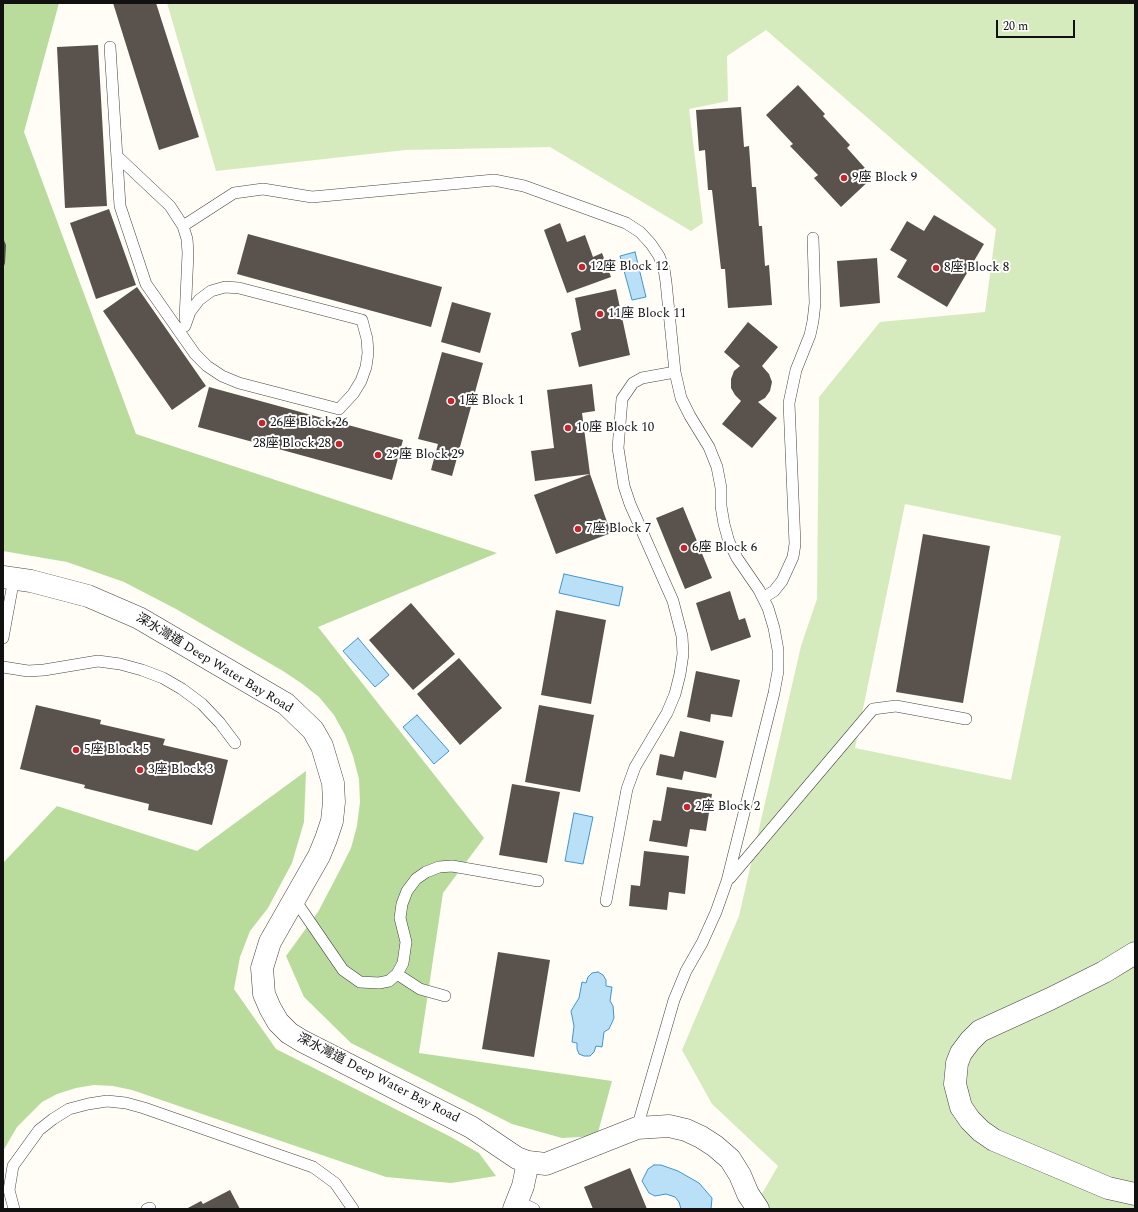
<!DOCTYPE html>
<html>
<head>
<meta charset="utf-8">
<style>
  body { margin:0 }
  #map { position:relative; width:1138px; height:1212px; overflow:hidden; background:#fffdf5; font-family:Spectral,serif }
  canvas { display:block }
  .frame { position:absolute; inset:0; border:4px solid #111; pointer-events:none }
  .scale { position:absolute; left:996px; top:20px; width:79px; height:18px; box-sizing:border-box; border:2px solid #111; border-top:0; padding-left:5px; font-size:12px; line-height:14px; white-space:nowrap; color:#111; -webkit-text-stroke:3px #fff; paint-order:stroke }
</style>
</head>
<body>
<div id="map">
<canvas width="1138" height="1212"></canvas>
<div class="frame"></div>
<div class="scale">20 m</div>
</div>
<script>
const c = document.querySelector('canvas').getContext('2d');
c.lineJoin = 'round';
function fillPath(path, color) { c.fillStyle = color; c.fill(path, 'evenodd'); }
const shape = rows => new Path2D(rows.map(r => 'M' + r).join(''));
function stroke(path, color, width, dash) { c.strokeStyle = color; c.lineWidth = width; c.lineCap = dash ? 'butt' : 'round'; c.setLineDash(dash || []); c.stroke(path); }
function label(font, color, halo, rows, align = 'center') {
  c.font = font + ' Spectral,"Noto Sans TC",serif'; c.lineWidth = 4; c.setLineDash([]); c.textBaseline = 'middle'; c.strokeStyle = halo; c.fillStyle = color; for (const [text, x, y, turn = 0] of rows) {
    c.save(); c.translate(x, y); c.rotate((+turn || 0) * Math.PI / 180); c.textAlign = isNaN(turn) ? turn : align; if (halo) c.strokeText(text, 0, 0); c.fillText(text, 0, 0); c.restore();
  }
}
fillPath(shape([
  [167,3,1135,3,1135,1209,753,1209,778,1166,712,1104,682,1050,739,916,801,646,817,599,819,397,880,322,985,312,996,229,766,30,727,56,728,101,689,109,703,223,691,231,550,147,405,150,216,171],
  [905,504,1061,536,1011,780,855,748]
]), '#d5ebbd');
fillPath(shape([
  [3,3,59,3,24,132,136,434,497,553,318,627,484,838,443,893,419,1053,612,1081,597,1136,562,1138,512,1124,351,1043,304,997,286,956,318,912,341,868,351,848,357,826,360,802,359,779,353,756,345,735,334,715,319,697,301,683,283,671,176,609,124,582,67,562,3,551],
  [306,771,304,822,292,863,268,908,250,931,240,957,234,989,276,1049,451,1137,479,1153,496,1176,451,1183,386,1177,132,1090,113,1086,94,1085,76,1088,57,1094,42,1102,17,1127,3,1151,3,863,57,806,197,851]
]), '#b9dc9c');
const water = shape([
  [635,252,646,297,632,300,620,256,635,252],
  [564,574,623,587,619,606,559,593,564,574],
  [358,638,389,675,375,687,343,651,358,638],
  [417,715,449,751,434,764,403,727,417,715],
  [574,813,593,817,583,864,565,861,574,813],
  [598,972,603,975,606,980,606,986,612,987,610,1001,613,1006,614,1018,609,1029,604,1032,602,1047,596,1046,594,1052,590,1056,584,1056,579,1054,577,1049,577,1043,572,1042,574,1026,571,1011,579,998,582,982,586,983,588,977,592,973,598,972],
  [654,1165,661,1165,678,1171,699,1183,712,1198,711,1209,681,1209,679,1202,675,1197,666,1194,655,1196,649,1193,642,1181,648,1169,654,1165]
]);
fillPath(water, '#b9e0f7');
stroke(water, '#3f96cf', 1);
fillPath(shape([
  [113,3,156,3,199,137,159,150],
  [98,45,107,206,65,208,57,47],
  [798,85,825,114,823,116,850,145,847,148,873,177,841,207,814,178,818,175,790,146,793,144,766,115],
  [741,107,744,147,749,146,752,187,756,187,759,226,762,226,765,266,769,265,772,305,728,308,725,269,721,269,712,190,708,190,705,150,699,151,696,110],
  [109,209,136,285,96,299,70,223],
  [934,215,984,244,947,307,897,277,907,260,890,250,907,221,924,231],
  [560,223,567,242,585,235,593,257,602,253,611,277,567,293,544,230],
  [248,234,442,287,431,327,237,274],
  [3,238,6,245,5,263,3,269],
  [877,258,880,303,840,307,837,261],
  [137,287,206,386,172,410,103,311],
  [616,289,630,355,579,367,571,333,581,330,575,298],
  [452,302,491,313,480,353,441,342],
  [748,322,778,347,762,366,769,374,772,382,770,391,765,398,758,402,777,418,752,448,722,424,741,401,735,395,731,388,731,379,734,371,740,366,724,352],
  [442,352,483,363,452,476,431,470,438,444,418,439],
  [592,384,595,411,582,413,590,474,535,481,531,451,554,448,547,390],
  [209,387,403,440,392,480,198,427],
  [590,474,611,533,556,554,534,495],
  [683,507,712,578,685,589,656,518],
  [923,534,990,546,963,703,896,692],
  [730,591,739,620,745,618,751,637,711,651,696,603],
  [411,603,455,654,413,690,369,640],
  [556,610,606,620,591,704,541,695],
  [459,658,502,708,460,745,417,694],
  [696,671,740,680,732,717,711,714,710,722,687,717],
  [36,705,101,720,100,724,165,739,163,745,228,760,212,825,148,810,149,804,84,788,85,785,20,769],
  [539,705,594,715,580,792,525,782],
  [680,731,724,741,716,778,684,771,682,780,656,775,660,754,674,757],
  [512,784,560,792,547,863,499,855],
  [667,787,712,794,706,831,690,829,687,847,649,841,653,820,661,821],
  [644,851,689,856,685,894,669,892,667,910,629,906,631,885,640,886],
  [498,952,550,960,534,1057,482,1049],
  [630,1168,647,1209,593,1209,584,1187],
  [230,1190,240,1209,186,1209,201,1201,203,1204]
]), '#5a524d');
const service = shape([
  [110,47,120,206,146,284,195,354,207,366,222,376,239,383,339,409,353,394,361,381,366,367,368,353,367,339,362,320,239,288,225,287,211,291,199,300,190,312,185,326],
  [117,156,170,206,183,226,187,239,188,253,185,319],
  [183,226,234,193,263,189,312,197,494,180,524,186,626,223,640,232,651,244,659,256,664,269,666,282,675,372,681,398,690,416,709,447,717,467,721,488,721,506,724,524,729,542,737,558,759,590,768,608,774,628,778,650,778,671,774,693,727,881,716,912,702,943,686,971,674,1000,637,1128],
  [763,598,774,591,782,581,793,557,795,544,789,403,796,370,810,335,813,321,815,303,813,238],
  [3,638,14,578],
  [3,667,28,671,44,670,98,661,120,664,142,670,163,678,182,689,202,704,220,723,235,743],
  [730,878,873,709,896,706,966,719],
  [295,900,343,970,360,982,379,983,389,981,397,974,403,963,406,942,400,918,402,904,407,891,416,879,426,872,439,867,452,866,538,881],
  [606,901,627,789,635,767,667,713,675,694,680,674,683,654,682,636,673,601,630,504,624,486,618,448,622,399,633,383,642,378,675,372],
  [397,974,420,989,445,996],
  [518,1201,534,1209],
  [14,1209,9,1190,13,1166,39,1130,53,1119,69,1109,88,1104,107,1101,126,1103,144,1108,313,1167,335,1183,353,1209],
  [147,1209,150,1208]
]);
const minor = shape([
  [514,1209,523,1186,528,1162]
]);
const tertiary = shape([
  [3,577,31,581,88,596,139,618,286,704,313,730,322,746,333,783,334,802,332,821,326,839,319,856,270,942,262,968,264,994,270,1008,278,1022,289,1033,302,1041,471,1127,517,1158,528,1162,546,1164,637,1128,669,1126,686,1130,701,1137,715,1146,730,1159,740,1175,748,1194,758,1209],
  [1135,953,1104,972,1050,999,980,1031,970,1041,961,1053,957,1063,955,1084,961,1107,970,1120,981,1131,994,1140,1108,1188,1135,1194]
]);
stroke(service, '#444', 12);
stroke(minor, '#444', 23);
stroke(tertiary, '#444', 23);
stroke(service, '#fff', 11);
stroke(minor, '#fff', 22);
stroke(tertiary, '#fff', 22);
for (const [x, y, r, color] of [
  [844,178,4,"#c4262e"],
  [582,267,4,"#c4262e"],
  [936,268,4,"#c4262e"],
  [600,314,4,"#c4262e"],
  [451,401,4,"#c4262e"],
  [262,423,4,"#c4262e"],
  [568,428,4,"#c4262e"],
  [339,444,4,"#c4262e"],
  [378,455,4,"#c4262e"],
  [578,529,4,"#c4262e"],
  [684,548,4,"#c4262e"],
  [76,750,4,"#c4262e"],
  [140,770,4,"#c4262e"],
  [687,807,4,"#c4262e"]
]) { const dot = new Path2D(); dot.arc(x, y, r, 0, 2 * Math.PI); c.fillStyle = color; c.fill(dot); stroke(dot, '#fff', 1.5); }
label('13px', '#111', '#fff', [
  ["9座 Block 9",852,178],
  ["12座 Block 12",590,267],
  ["8座 Block 8",944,268],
  ["11座 Block 11",608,314],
  ["1座 Block 1",459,401],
  ["26座 Block 26",270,423],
  ["10座 Block 10",576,428],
  ["28座 Block 28",331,444,"right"],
  ["29座 Block 29",386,455],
  ["7座 Block 7",586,529],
  ["6座 Block 6",692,548],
  ["5座 Block 5",84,750],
  ["3座 Block 3",148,770],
  ["2座 Block 2",695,807]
], 'left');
label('13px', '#111', '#fff', [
  ["深水灣道 Deep Water Bay Road",214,664,31],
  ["深水灣道 Deep Water Bay Road",378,1079,27]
]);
</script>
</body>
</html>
